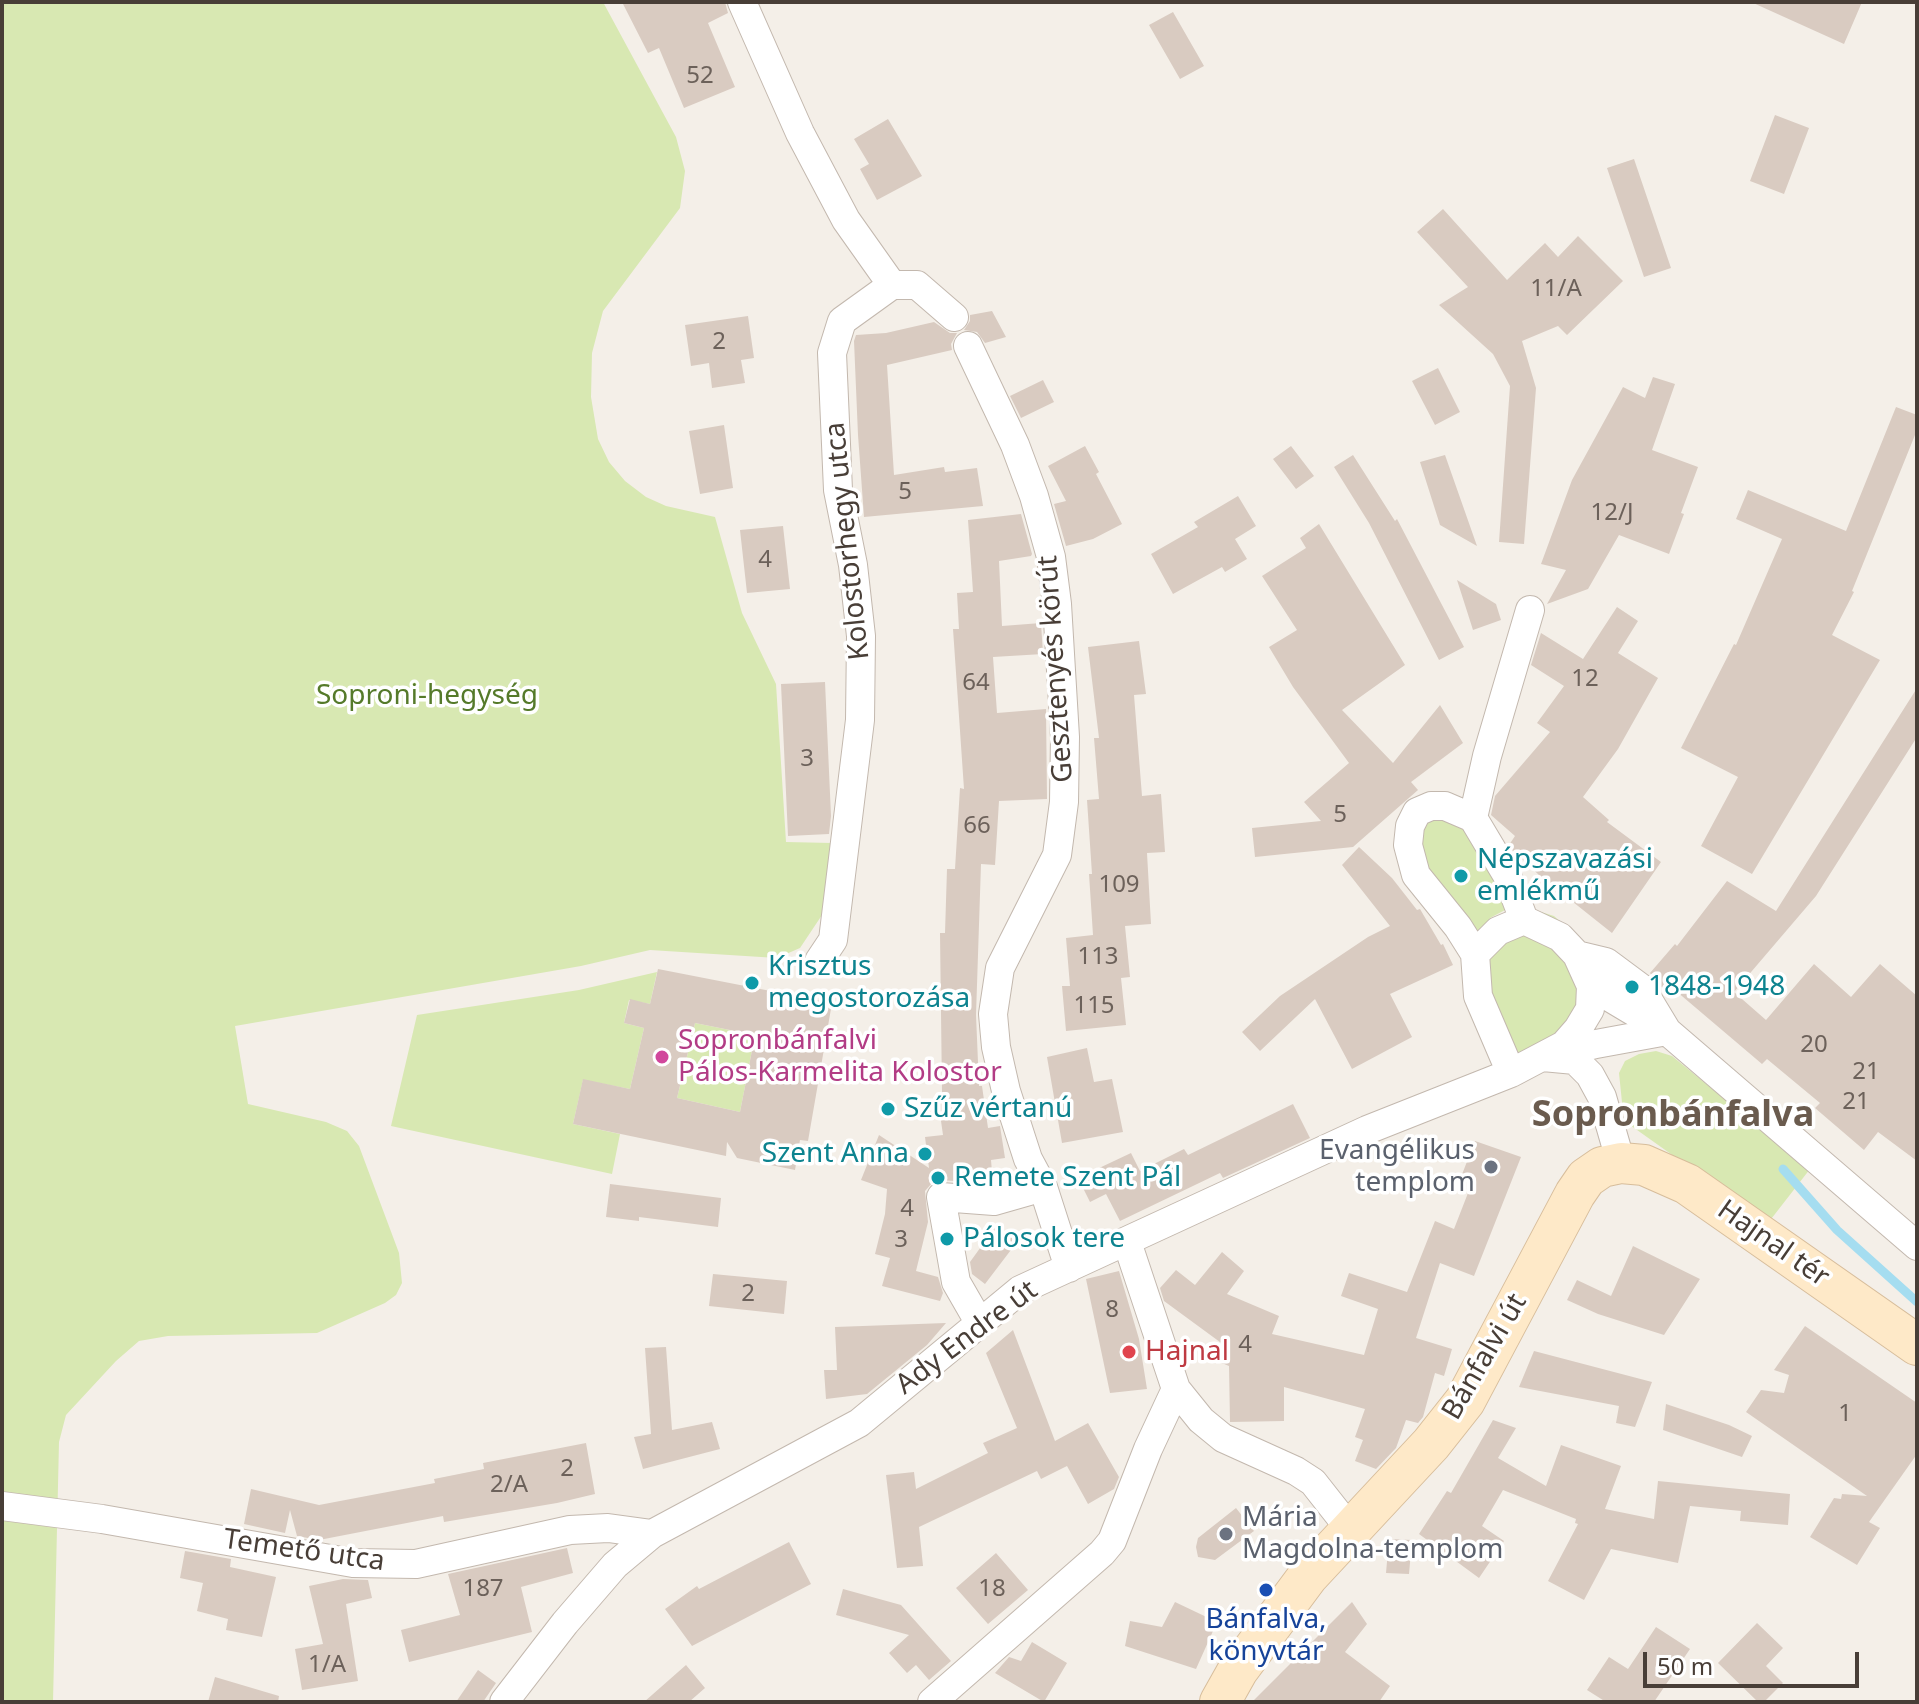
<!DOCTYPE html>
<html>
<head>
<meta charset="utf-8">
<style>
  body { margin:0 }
  #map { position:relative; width:1919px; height:1704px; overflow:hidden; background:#f4efe8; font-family:"Noto Sans",sans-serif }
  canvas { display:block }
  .frame { position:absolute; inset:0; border:4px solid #483e37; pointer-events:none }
  .scale { position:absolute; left:1643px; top:1652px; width:216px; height:36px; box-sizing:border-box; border:4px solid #483e37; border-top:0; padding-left:10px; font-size:24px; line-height:28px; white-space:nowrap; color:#483e37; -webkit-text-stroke:6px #fff; paint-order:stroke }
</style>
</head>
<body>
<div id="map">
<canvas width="1919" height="1704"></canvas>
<div class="frame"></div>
<div class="scale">50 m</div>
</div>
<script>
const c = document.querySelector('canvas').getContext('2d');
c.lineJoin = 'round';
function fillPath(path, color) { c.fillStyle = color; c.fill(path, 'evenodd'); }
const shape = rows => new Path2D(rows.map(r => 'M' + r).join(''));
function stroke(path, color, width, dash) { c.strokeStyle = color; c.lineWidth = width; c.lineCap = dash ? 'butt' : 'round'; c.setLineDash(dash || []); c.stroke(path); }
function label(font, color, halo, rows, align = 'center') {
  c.font = font + ' "Noto Sans",sans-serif'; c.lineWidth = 7; c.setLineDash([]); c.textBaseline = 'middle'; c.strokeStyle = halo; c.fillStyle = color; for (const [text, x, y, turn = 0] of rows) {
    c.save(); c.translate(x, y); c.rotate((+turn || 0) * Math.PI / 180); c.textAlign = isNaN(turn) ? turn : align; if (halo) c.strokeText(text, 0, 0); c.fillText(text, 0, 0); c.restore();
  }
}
fillPath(shape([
  [2,2,603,2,676,137,685,171,680,208,603,311,592,353,591,397,598,439,609,462,625,481,646,497,666,506,715,517,742,613,776,684,786,842,832,843,822,915,800,948,777,958,650,950,581,966,235,1026,248,1104,326,1122,347,1131,359,1146,399,1253,402,1283,396,1295,385,1303,317,1333,168,1336,139,1341,116,1361,66,1415,59,1442,53,1702,2,1702],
  [1444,798,1520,902,1490,918,1475,944,1417,865,1418,802],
  [1522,906,1554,916,1580,939,1590,999,1545,1048,1516,1054,1480,994,1492,923],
  [657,972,650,1004,629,1000,624,1023,644,1028,630,1089,583,1080,573,1124,620,1134,612,1174,391,1126,417,1015,579,990],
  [695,1023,755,1035,740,1112,677,1098],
  [1656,1051,1672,1056,1810,1169,1768,1223,1630,1125,1623,1112,1619,1073,1625,1061,1639,1054]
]), '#d8e8b2');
stroke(shape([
  [1783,1169,1837,1230,1917,1302]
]), '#a5ddf0', 9);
fillPath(shape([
  [622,2,725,2,728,13,708,23,735,87,684,108,659,48,648,53],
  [1751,2,1862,2,1844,44],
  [1173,12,1204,66,1180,79,1149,25],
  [1775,115,1809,128,1784,194,1750,181],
  [888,119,922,176,877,200,860,169,869,164,854,139],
  [1634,159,1671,268,1644,277,1607,168],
  [1443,209,1507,280,1545,243,1558,257,1578,236,1623,281,1567,335,1558,326,1522,341,1536,388,1524,544,1499,542,1510,386,1493,354,1439,305,1468,287,1417,232],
  [992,311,1006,337,985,343,977,332,964,330,970,321,970,315],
  [748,316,754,358,741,360,745,383,712,388,709,363,691,366,685,325],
  [934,322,950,333,957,333,951,344,952,350,887,365,894,475,944,467,945,472,977,468,983,506,864,517,858,435,854,341,856,335,886,333],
  [1438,368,1460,412,1435,425,1412,381],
  [1653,377,1675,384,1652,450,1698,467,1681,513,1684,514,1669,554,1619,535,1588,589,1547,604,1566,570,1541,564,1572,480,1623,387,1645,398],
  [1043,380,1054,402,1021,418,1010,396],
  [1896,407,1917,415,1917,430,1852,591,1854,592,1832,635,1880,660,1752,874,1701,846,1738,777,1681,748,1734,644,1736,645,1782,539,1736,519,1748,490,1846,531],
  [724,425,733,488,700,494,689,431],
  [1085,446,1099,472,1096,474,1122,524,1093,539,1066,546,1054,504,1066,501,1048,466],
  [1291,446,1314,476,1296,489,1273,459],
  [1353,455,1395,521,1397,519,1464,647,1439,660,1369,523,1334,467],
  [1445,455,1477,546,1440,525,1420,462],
  [1238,496,1256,526,1235,539,1247,559,1225,572,1222,567,1173,594,1151,554,1198,527,1194,522],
  [1021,514,1032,554,1031,556,999,561,1002,626,1041,623,1043,654,993,657,997,713,1046,709,1047,799,999,801,995,865,981,864,976,1015,979,1086,982,1086,988,1128,1000,1126,1005,1158,991,1160,993,1184,941,1180,932,1183,925,1191,928,1222,916,1271,938,1277,943,1293,940,1301,882,1286,890,1258,875,1254,885,1214,887,1189,861,1180,879,1135,929,1168,925,1137,943,1135,937,1093,942,1092,940,933,945,933,947,869,955,869,960,788,964,789,953,629,959,629,957,593,973,592,968,520],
  [1319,524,1405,665,1342,710,1393,763,1440,705,1463,743,1411,782,1418,790,1353,847,1255,857,1252,828,1321,821,1304,802,1349,763,1293,687,1269,647,1297,630,1262,576,1306,548,1300,538],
  [783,526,790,589,747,593,740,530],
  [1457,580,1496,604,1501,620,1473,630],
  [1617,607,1638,621,1618,653,1658,678,1618,749,1583,797,1609,820,1607,822,1661,862,1612,933,1539,875,1511,849,1509,845,1515,836,1491,815,1495,796,1550,732,1537,723,1564,686,1531,665,1541,633,1583,659],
  [1139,641,1146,694,1134,695,1142,796,1161,794,1165,852,1147,853,1151,924,1125,926,1130,977,1121,978,1126,1025,1066,1031,1062,986,1070,986,1066,938,1093,935,1089,874,1092,874,1087,800,1099,799,1094,738,1099,738,1088,647],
  [825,682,831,816,829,834,788,836,781,684],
  [1917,688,1917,737,1816,896,1734,992,1766,1020,1814,964,1851,997,1880,964,1917,996,1917,1161,1878,1132,1864,1150,1815,1108,1820,1103,1767,1059,1762,1064,1676,991,1672,996,1659,985,1650,973,1675,944,1677,946,1727,881,1776,911],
  [1359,847,1392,878,1417,910,1420,909,1441,945,1443,944,1453,965,1390,994,1412,1037,1352,1069,1315,999,1260,1051,1242,1032,1280,996,1368,937,1390,926,1342,865],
  [658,969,832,1003,808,1141,800,1140,795,1170,737,1158,727,1142,726,1156,573,1124,583,1079,630,1089,644,1028,624,1023,630,999,650,1004],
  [695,1023,755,1035,740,1112,677,1098],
  [1087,1048,1094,1082,1112,1079,1123,1132,1062,1143,1047,1057],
  [1293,1104,1310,1138,1223,1178,1220,1173,1120,1221,1106,1194,1090,1202,1078,1178,1131,1153,1140,1171,1184,1149,1188,1155],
  [1475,1141,1521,1157,1474,1276,1440,1263,1416,1338,1452,1349,1444,1376,1435,1373,1423,1417,1418,1423,1406,1420,1396,1448,1376,1469,1355,1461,1363,1440,1355,1437,1365,1409,1284,1387,1284,1421,1230,1422,1229,1366,1217,1361,1224,1345,1164,1301,1160,1288,1176,1270,1195,1285,1222,1252,1244,1271,1227,1294,1279,1316,1272,1334,1364,1355,1378,1309,1341,1296,1349,1273,1407,1292,1435,1221,1454,1229,1468,1193,1461,1177],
  [610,1184,721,1198,718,1227,639,1217,639,1221,606,1217],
  [996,1226,1017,1242,985,1284,972,1274,970,1262],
  [1633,1246,1700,1279,1664,1335,1598,1314,1567,1300,1577,1280,1611,1296],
  [1119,1271,1139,1339,1147,1389,1110,1393,1086,1279],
  [713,1274,787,1281,784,1314,709,1306],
  [946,1323,927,1345,867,1394,826,1399,824,1370,837,1370,835,1327],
  [1805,1326,1917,1403,1917,1454,1869,1522,1880,1528,1857,1565,1810,1537,1834,1498,1841,1499,1842,1494,1867,1496,1746,1412,1761,1390,1784,1393,1789,1375,1774,1370],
  [1013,1330,1055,1441,1088,1423,1119,1477,1114,1489,1088,1504,1067,1466,1041,1479,1037,1471,919,1527,923,1566,897,1568,886,1475,914,1472,916,1489,988,1453,983,1443,1017,1428,986,1353],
  [666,1347,672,1430,712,1422,720,1449,643,1469,634,1437,651,1434,645,1348],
  [1534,1351,1652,1382,1635,1427,1616,1423,1619,1406,1519,1387],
  [1666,1404,1729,1425,1752,1436,1742,1457,1663,1430],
  [1493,1420,1516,1428,1498,1458,1546,1486,1561,1445,1621,1466,1605,1509,1654,1519,1658,1481,1790,1494,1788,1525,1740,1521,1741,1511,1690,1506,1678,1563,1611,1549,1584,1600,1548,1581,1578,1524,1575,1523,1576,1519,1503,1490,1482,1526,1504,1541,1479,1578,1419,1534,1447,1491,1451,1493],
  [586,1443,595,1494,557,1503,444,1522,443,1516,319,1540,297,1536,290,1510,285,1533,244,1524,251,1489,319,1505,435,1483,434,1479,484,1469,483,1463],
  [1236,1508,1254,1531,1215,1560,1198,1557,1196,1547,1198,1538],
  [1389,1539,1412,1540,1409,1574,1386,1573],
  [789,1542,811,1584,692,1646,665,1609,697,1586,699,1589],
  [567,1548,573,1573,521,1587,532,1632,409,1662,401,1630,460,1615,448,1574],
  [185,1551,231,1559,230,1567,276,1577,262,1637,226,1630,228,1619,197,1611,203,1583,180,1578],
  [996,1553,1028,1590,988,1624,956,1588],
  [343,1579,368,1580,372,1598,346,1604,358,1681,302,1690,295,1649,323,1644,309,1586],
  [843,1589,901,1605,951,1661,929,1680,916,1665,907,1673,889,1653,909,1635,836,1615],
  [1175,1602,1217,1622,1196,1669,1125,1646,1130,1621,1162,1627],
  [1352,1602,1367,1624,1345,1652,1390,1686,1379,1702,1252,1702],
  [1757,1623,1783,1648,1766,1666,1783,1683,1764,1702,1758,1702,1718,1663],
  [1656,1627,1690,1649,1654,1702,1606,1702,1587,1690,1609,1657,1628,1669],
  [1032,1642,1067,1663,1044,1702,995,1673,1009,1657,1021,1661],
  [686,1665,705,1688,689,1702,644,1702],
  [478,1670,496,1683,483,1702,456,1702],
  [215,1677,279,1696,278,1702,208,1702]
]), '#d9cbc1');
const street = shape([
  [742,2,800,133,846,220,892,285,917,285,954,317],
  [968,346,1015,445,1034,496,1051,557,1057,604,1065,737,1064,802,1057,855,1000,968,993,1014,996,1047,1006,1091,1028,1159,1043,1187,1069,1268],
  [1473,818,1487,756,1530,610],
  [1475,954,1458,927,1416,875,1408,845,1410,826,1417,812,1431,806,1445,806,1473,818,1507,875,1524,920],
  [1577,955,1606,962,1641,988,1667,1031,1917,1246],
  [819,961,833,940,860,720,861,636,853,565,838,490,832,353,842,321,892,285],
  [1591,986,1663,1029],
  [1556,1054,1596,1044,1667,1031],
  [1543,1057,1575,1060,1590,1075,1602,1097,1621,1163],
  [1127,1242,1176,1389,1201,1420,1223,1438,1296,1471,1313,1482,1350,1529],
  [979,1322,956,1282,941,1197,994,1201,1043,1187],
  [2,1506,102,1519,353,1563,416,1564,570,1530,608,1528,652,1534],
  [504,1702,565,1623,615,1565,652,1534,859,1423,1020,1290,1367,1130,1511,1073,1564,1045,1578,1029,1590,1009,1591,986,1577,955,1560,937,1524,920,1498,931,1475,954,1478,996,1511,1073],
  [932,1702,1102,1553,1112,1541,1148,1449,1176,1389]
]);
const secondary = shape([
  [1220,1702,1238,1670,1308,1576,1431,1444,1465,1401,1575,1194,1586,1178,1602,1167,1621,1163,1644,1165,1687,1184,1917,1345]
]);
stroke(street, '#c3b8ae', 30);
stroke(secondary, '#d7bd9b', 42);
stroke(street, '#fff', 28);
stroke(secondary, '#fee9c8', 40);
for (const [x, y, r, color] of [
  [1461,876,8,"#0f9aa8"],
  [752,983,8,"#0f9aa8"],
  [1632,987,8,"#0f9aa8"],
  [662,1057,8,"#d1479c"],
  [888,1109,8,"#0f9aa8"],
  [925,1154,8,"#0f9aa8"],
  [1491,1167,8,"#6b7280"],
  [938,1178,8,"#0f9aa8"],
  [947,1239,8,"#0f9aa8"],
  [1129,1352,8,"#e0444e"],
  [1226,1534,8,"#6b7280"],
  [1266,1590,8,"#1a4fb4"]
]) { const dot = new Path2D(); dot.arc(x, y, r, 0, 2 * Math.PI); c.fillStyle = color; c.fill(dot); stroke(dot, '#fff', 3); }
label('24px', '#6c615a', null, [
  ["52",700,76],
  ["11/A",1556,289],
  ["2",719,342],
  ["5",905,492],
  ["12/J",1612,513],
  ["4",765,560],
  ["12",1585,679],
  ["64",976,683],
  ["3",807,759],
  ["5",1340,815],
  ["66",977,826],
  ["109",1119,885],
  ["113",1098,957],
  ["115",1094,1006],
  ["20",1814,1045],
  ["21",1866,1072],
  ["21",1856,1102],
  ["4",907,1209],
  ["3",901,1240],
  ["2",748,1294],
  ["8",1112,1310],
  ["4",1245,1345],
  ["1",1845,1414],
  ["2",567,1469],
  ["2/A",509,1485],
  ["187",483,1589],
  ["18",992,1589],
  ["1/A",327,1665]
]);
label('28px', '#483e37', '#fff', [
  ["Kolostorhegy utca",848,541,-96],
  ["Gesztenyés körút",1056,669,-94],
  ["Hajnal tér",1773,1244,35],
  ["Ady Endre út",967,1338,-37],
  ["Bánfalvi út",1485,1357,-60],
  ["Temető utca",304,1551,8]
]);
label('28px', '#557a2a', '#fff', [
  ["Soproni-hegység",427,696]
]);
label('28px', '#0d838f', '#fff', [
  ["Népszavazási",1477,860],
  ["emlékmű",1477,892],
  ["Krisztus",768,967],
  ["megostorozása",768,999],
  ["1848-1948",1648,987],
  ["Szűz vértanú",904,1109],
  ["Szent Anna",909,1154,"right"],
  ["Remete Szent Pál",954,1178],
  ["Pálosok tere",963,1239]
], 'left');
label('28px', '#b23c85', '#fff', [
  ["Sopronbánfalvi",678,1041],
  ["Pálos-Karmelita Kolostor",678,1073]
], 'left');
label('28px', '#5b616d', '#fff', [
  ["Evangélikus",1475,1151],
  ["templom",1475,1183],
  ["Mária",1242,1518,"left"],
  ["Magdolna-templom",1242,1550,"left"]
], 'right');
label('28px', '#be3a42', '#fff', [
  ["Hajnal",1145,1352]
], 'left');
label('28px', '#164399', '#fff', [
  ["Bánfalva,",1266,1620],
  ["könyvtár",1266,1652]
]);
label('bold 36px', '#6a5b4e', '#fff', [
  ["Sopronbánfalva",1673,1116]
]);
</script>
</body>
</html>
